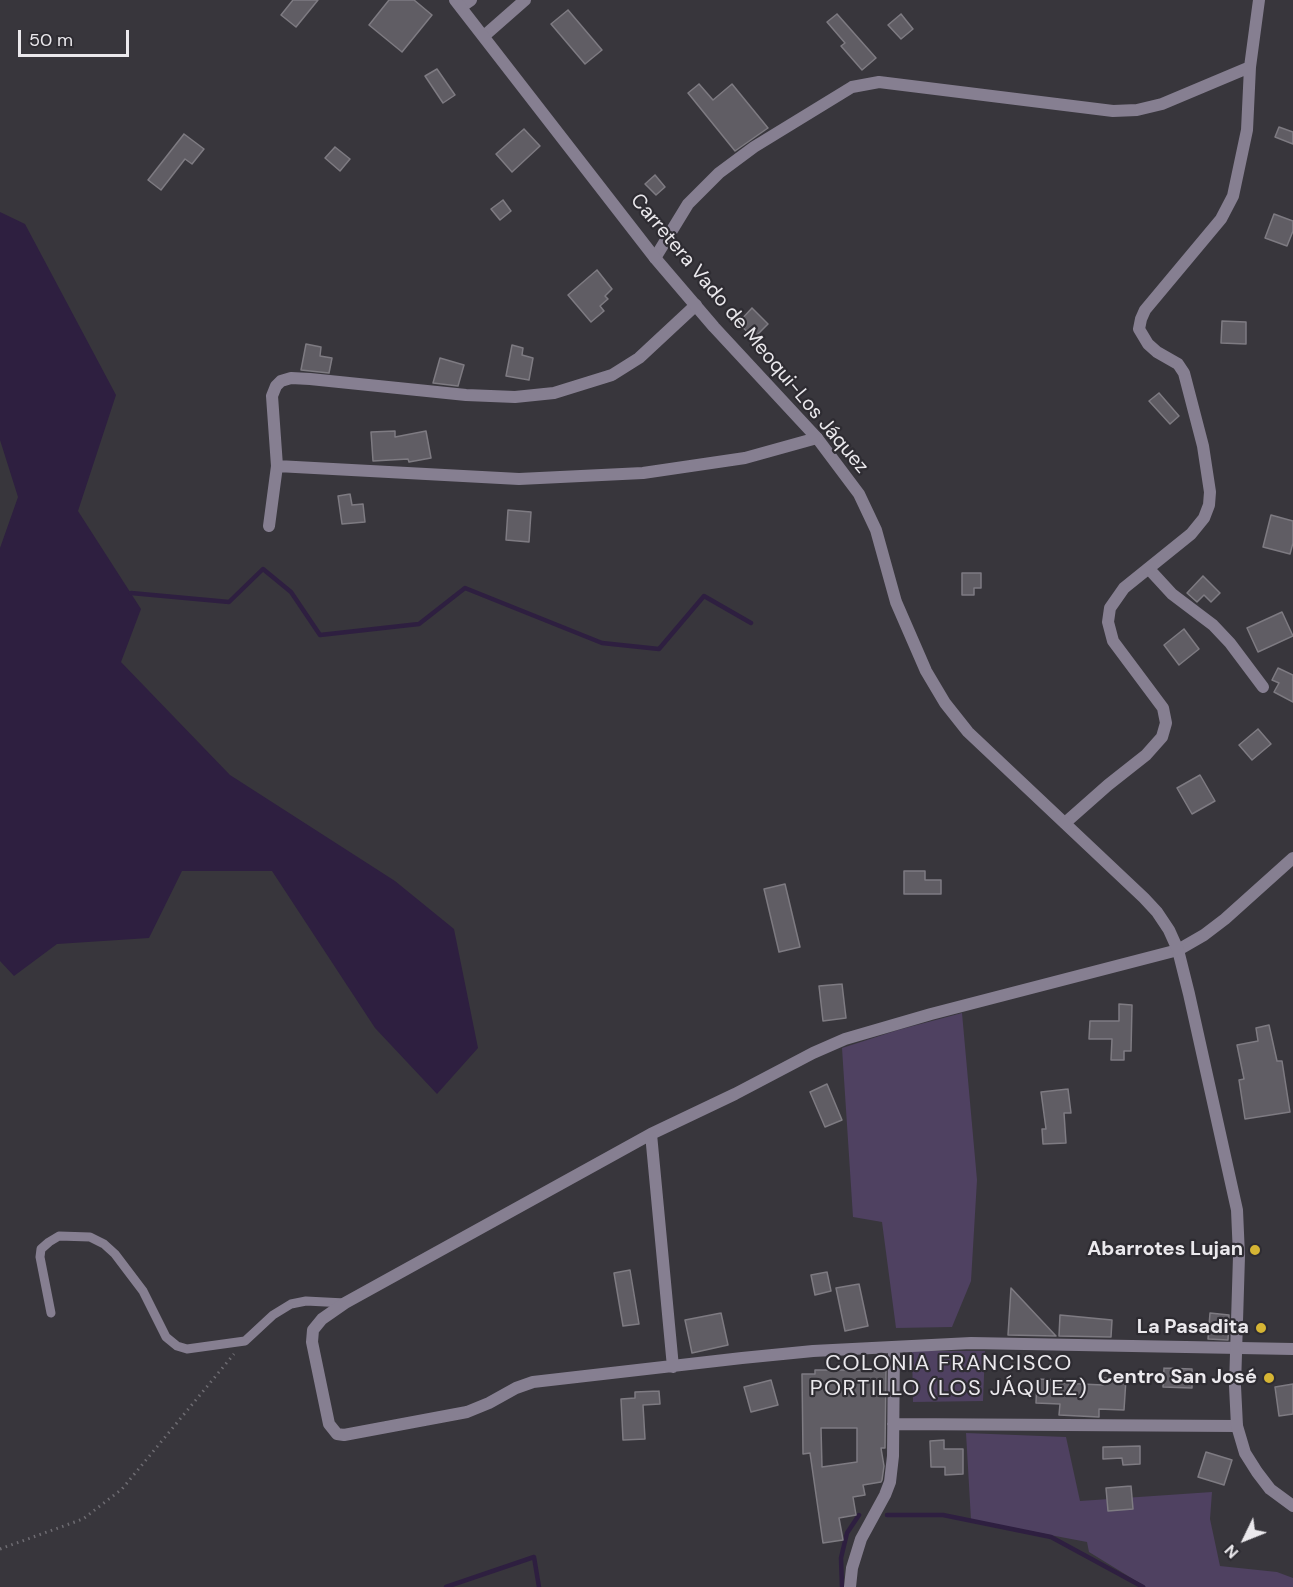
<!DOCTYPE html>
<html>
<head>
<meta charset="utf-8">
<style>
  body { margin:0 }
  #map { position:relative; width:1293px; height:1587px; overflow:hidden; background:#38363c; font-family:"DM Sans",sans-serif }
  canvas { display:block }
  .north { position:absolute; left:1215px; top:1509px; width:60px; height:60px; -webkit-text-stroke:4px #2e2c32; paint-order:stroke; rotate:227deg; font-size:16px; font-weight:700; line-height:24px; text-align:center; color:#ebe9ed }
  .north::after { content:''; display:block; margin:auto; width:21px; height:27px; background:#ebe9ed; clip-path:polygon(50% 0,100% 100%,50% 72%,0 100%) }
  .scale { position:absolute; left:18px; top:30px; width:111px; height:27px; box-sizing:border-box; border:3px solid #ebe9ed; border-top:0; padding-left:8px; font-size:18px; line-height:21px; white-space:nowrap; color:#ebe9ed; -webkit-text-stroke:4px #2e2c32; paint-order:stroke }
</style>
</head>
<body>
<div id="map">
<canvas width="1293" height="1587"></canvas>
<div class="north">N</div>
<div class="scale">50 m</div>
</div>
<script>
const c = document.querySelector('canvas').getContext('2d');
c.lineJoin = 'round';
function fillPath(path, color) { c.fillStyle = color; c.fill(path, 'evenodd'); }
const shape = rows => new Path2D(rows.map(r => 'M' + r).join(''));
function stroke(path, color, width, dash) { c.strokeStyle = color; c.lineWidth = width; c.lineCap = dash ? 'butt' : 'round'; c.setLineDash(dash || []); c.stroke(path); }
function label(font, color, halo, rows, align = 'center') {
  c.font = font + ' "DM Sans",sans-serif'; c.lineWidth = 4.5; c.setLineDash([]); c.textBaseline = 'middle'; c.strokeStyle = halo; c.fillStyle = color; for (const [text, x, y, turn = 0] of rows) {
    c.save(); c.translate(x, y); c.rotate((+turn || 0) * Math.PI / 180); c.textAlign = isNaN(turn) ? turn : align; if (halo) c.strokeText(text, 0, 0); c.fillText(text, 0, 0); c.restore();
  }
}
fillPath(shape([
  [962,1013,977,1180,971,1281,952,1327,896,1328,882,1222,853,1217,842,1048,898,1030],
  [912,1351,985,1351,983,1401,913,1402],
  [966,1433,1066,1437,1080,1501,1212,1492,1210,1519,1220,1566,1277,1572,1293,1578,1293,1587,1146,1587,1089,1552,1087,1542,971,1520]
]), '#4f4161');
fillPath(shape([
  [0,212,25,224,116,395,78,511,141,609,121,662,230,775,395,881,454,929,478,1048,437,1094,375,1028,272,871,182,871,149,938,57,944,14,976,0,961,0,548,18,497,0,440]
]), '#2e1f40');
stroke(shape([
  [131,593,229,602,263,569,291,592,320,635,419,624,465,588,602,643,659,649,704,596,751,623],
  [887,1515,943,1515,1051,1537,1143,1587],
  [446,1587,534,1557,539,1587],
  [842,1587,841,1558,847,1533,859,1515]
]), '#2e1f40', 4.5);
const building = shape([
  [293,0,318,0,296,27,281,15,293,0],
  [389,0,414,0,432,15,402,52,369,25,389,0],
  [568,10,602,50,585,64,551,24,568,10],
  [837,14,876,58,862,70,841,46,845,43,827,22,837,14],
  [901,14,913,29,901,39,888,25,901,14],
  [437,69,455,95,443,103,425,76,437,69],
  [699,84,713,100,732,84,768,128,735,151,688,93,699,84],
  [1279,127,1293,132,1293,144,1275,137,1279,127],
  [524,129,540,146,512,172,496,154,524,129],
  [184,134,204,149,192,164,185,159,161,190,148,180,184,134],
  [335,147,350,159,340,171,325,158,335,147],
  [655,175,665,187,656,195,645,184,655,175],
  [503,200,511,211,500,220,491,209,503,200],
  [1274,214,1293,221,1293,231,1287,246,1265,238,1274,214],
  [597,270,612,289,605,296,608,299,600,306,604,311,591,322,568,295,597,270],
  [752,308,768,324,754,338,738,323,752,308],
  [1222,321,1246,322,1246,344,1221,343,1222,321],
  [306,344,321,347,320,356,332,358,329,373,301,370,306,344],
  [512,345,523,348,522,355,533,358,529,380,506,376,512,345],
  [440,358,464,365,458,386,433,383,440,358],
  [1159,393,1179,416,1170,424,1149,401,1159,393],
  [395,431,395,437,426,431,431,458,409,462,408,459,373,461,371,432,395,431],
  [350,494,352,505,363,504,365,522,342,524,338,496,350,494],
  [508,510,531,512,529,542,506,540,508,510],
  [1271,515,1293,521,1293,543,1290,554,1263,547,1271,515],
  [962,573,981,573,981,588,974,588,974,595,962,595,962,573],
  [1203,576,1220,593,1211,602,1204,595,1197,602,1187,593,1203,576],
  [1282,612,1293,636,1258,652,1247,628,1282,612],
  [1184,629,1199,649,1179,665,1164,645,1184,629],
  [1278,668,1293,675,1293,702,1274,692,1279,683,1272,680,1278,668],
  [1258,729,1271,744,1252,760,1239,745,1258,729],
  [1200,775,1215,801,1192,814,1177,788,1200,775],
  [904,871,925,871,925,880,941,880,941,894,904,894,904,871],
  [785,884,800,947,779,952,764,889,785,884],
  [842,984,846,1018,823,1021,819,986,842,984],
  [1119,1004,1132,1005,1131,1051,1124,1051,1124,1060,1111,1060,1112,1039,1089,1039,1090,1021,1119,1021,1119,1004],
  [1269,1025,1277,1061,1282,1061,1290,1112,1245,1119,1239,1080,1244,1079,1237,1045,1258,1041,1256,1028,1269,1025],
  [827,1084,842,1120,825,1127,810,1092,827,1084],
  [1068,1089,1071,1113,1064,1113,1066,1143,1043,1144,1042,1129,1046,1129,1041,1092,1068,1089],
  [630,1270,639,1324,623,1326,614,1273,630,1270],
  [827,1272,831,1291,815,1295,811,1275,827,1272],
  [859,1284,868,1326,845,1331,836,1288,859,1284],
  [1011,1288,1056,1336,1008,1335,1011,1288],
  [721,1313,728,1345,692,1353,685,1320,721,1313],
  [1210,1313,1229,1315,1228,1340,1208,1339,1210,1313],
  [1060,1315,1112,1320,1111,1337,1059,1336,1060,1315],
  [1164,1368,1192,1369,1192,1388,1163,1387,1164,1368],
  [815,1370,886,1370,885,1448,881,1448,884,1466,882,1480,881,1482,863,1485,865,1495,853,1497,856,1515,839,1518,843,1540,823,1543,810,1453,803,1454,802,1374,815,1374,815,1370],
  [821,1428,857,1428,857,1462,822,1467,821,1428],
  [1103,1378,1126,1379,1124,1410,1099,1409,1099,1417,1059,1415,1060,1404,1036,1403,1037,1379,1060,1380,1060,1383,1103,1385,1103,1378],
  [771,1380,778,1405,751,1412,744,1387,771,1380],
  [1293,1384,1293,1414,1279,1416,1275,1387,1293,1384],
  [659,1391,660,1404,643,1405,645,1439,623,1440,621,1399,635,1398,635,1392,659,1391],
  [944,1440,944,1449,963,1449,963,1474,945,1475,945,1467,931,1467,930,1441,944,1440],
  [1140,1446,1140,1464,1123,1465,1122,1458,1103,1459,1103,1447,1140,1446],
  [1206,1452,1232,1460,1224,1485,1198,1477,1206,1452],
  [1131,1486,1133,1509,1108,1511,1106,1488,1131,1486]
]);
fillPath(building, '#605d64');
stroke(building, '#7e7b82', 1.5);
stroke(shape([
  [0,1549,83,1519,122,1489,234,1354]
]), '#6e6c72', 3, [1.5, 4.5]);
stroke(shape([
  [51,1313,40,1257,41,1249,49,1242,59,1236,90,1237,104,1244,115,1254,143,1291,166,1337,177,1346,187,1349,245,1341,273,1315,291,1304,306,1301,345,1303]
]), '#867f91', 9);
stroke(shape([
  [461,7,471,0],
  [484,36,525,0],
  [655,258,688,204,719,173,754,147,852,87,879,82,1113,111,1137,110,1162,104,1250,67],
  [277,466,519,479,643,473,745,458,817,438],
  [269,526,277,466,272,396,276,386,281,381,291,378,310,379,466,395,515,397,554,393,612,375,639,358,696,305],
  [1149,569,1172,594,1213,625,1230,643,1263,687],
  [1065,823,1108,785,1146,755,1162,737,1166,723,1163,708,1113,641,1108,622,1110,608,1124,588,1191,534,1204,518,1209,505,1210,492,1203,446,1184,373,1178,364,1157,352,1148,344,1139,329,1141,319,1145,310,1221,219,1233,196,1247,130,1250,67,1259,0],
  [1293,858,1225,919,1204,935,1178,950,931,1014,845,1039,813,1053,735,1094,651,1134,345,1303,322,1319,313,1330,312,1342,329,1424,337,1434,344,1435,467,1412,489,1403,516,1388,533,1382,742,1358,813,1351,971,1343,1293,1349],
  [651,1134,673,1367],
  [893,1424,1237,1426],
  [850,1587,852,1568,861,1539,885,1495,890,1482,893,1456,894,1347]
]), '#867f91', 12);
stroke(shape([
  [455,0,655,258,714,327,817,438,859,494,876,530,896,602,926,671,945,703,968,732,1144,898,1157,912,1169,930,1178,950,1189,994,1237,1210,1239,1256,1235,1386,1237,1426,1245,1453,1257,1472,1270,1489,1293,1506]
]), '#867f91', 12);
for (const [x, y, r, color] of [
  [1255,1250,6,"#d6b534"],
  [1261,1328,6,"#d6b534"],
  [1269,1378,6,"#d6b534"]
]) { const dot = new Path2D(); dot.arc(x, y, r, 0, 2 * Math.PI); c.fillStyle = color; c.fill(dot); stroke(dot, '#2e2c32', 2); }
label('20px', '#ebe9ed', '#2e2c32', [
  ["Carretera Vado de Meoqui-Los Jáquez",749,334,50]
]);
label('bold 20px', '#ebe9ed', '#2e2c32', [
  ["Abarrotes Lujan",1243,1250],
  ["La Pasadita",1249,1328],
  ["Centro San José",1257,1378]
], 'right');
c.letterSpacing = '1.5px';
label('22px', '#ebe9ed', '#2e2c32', [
  ["COLONIA FRANCISCO",949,1364],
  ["PORTILLO (LOS JÁQUEZ)",949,1389]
]);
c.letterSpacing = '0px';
</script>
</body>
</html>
